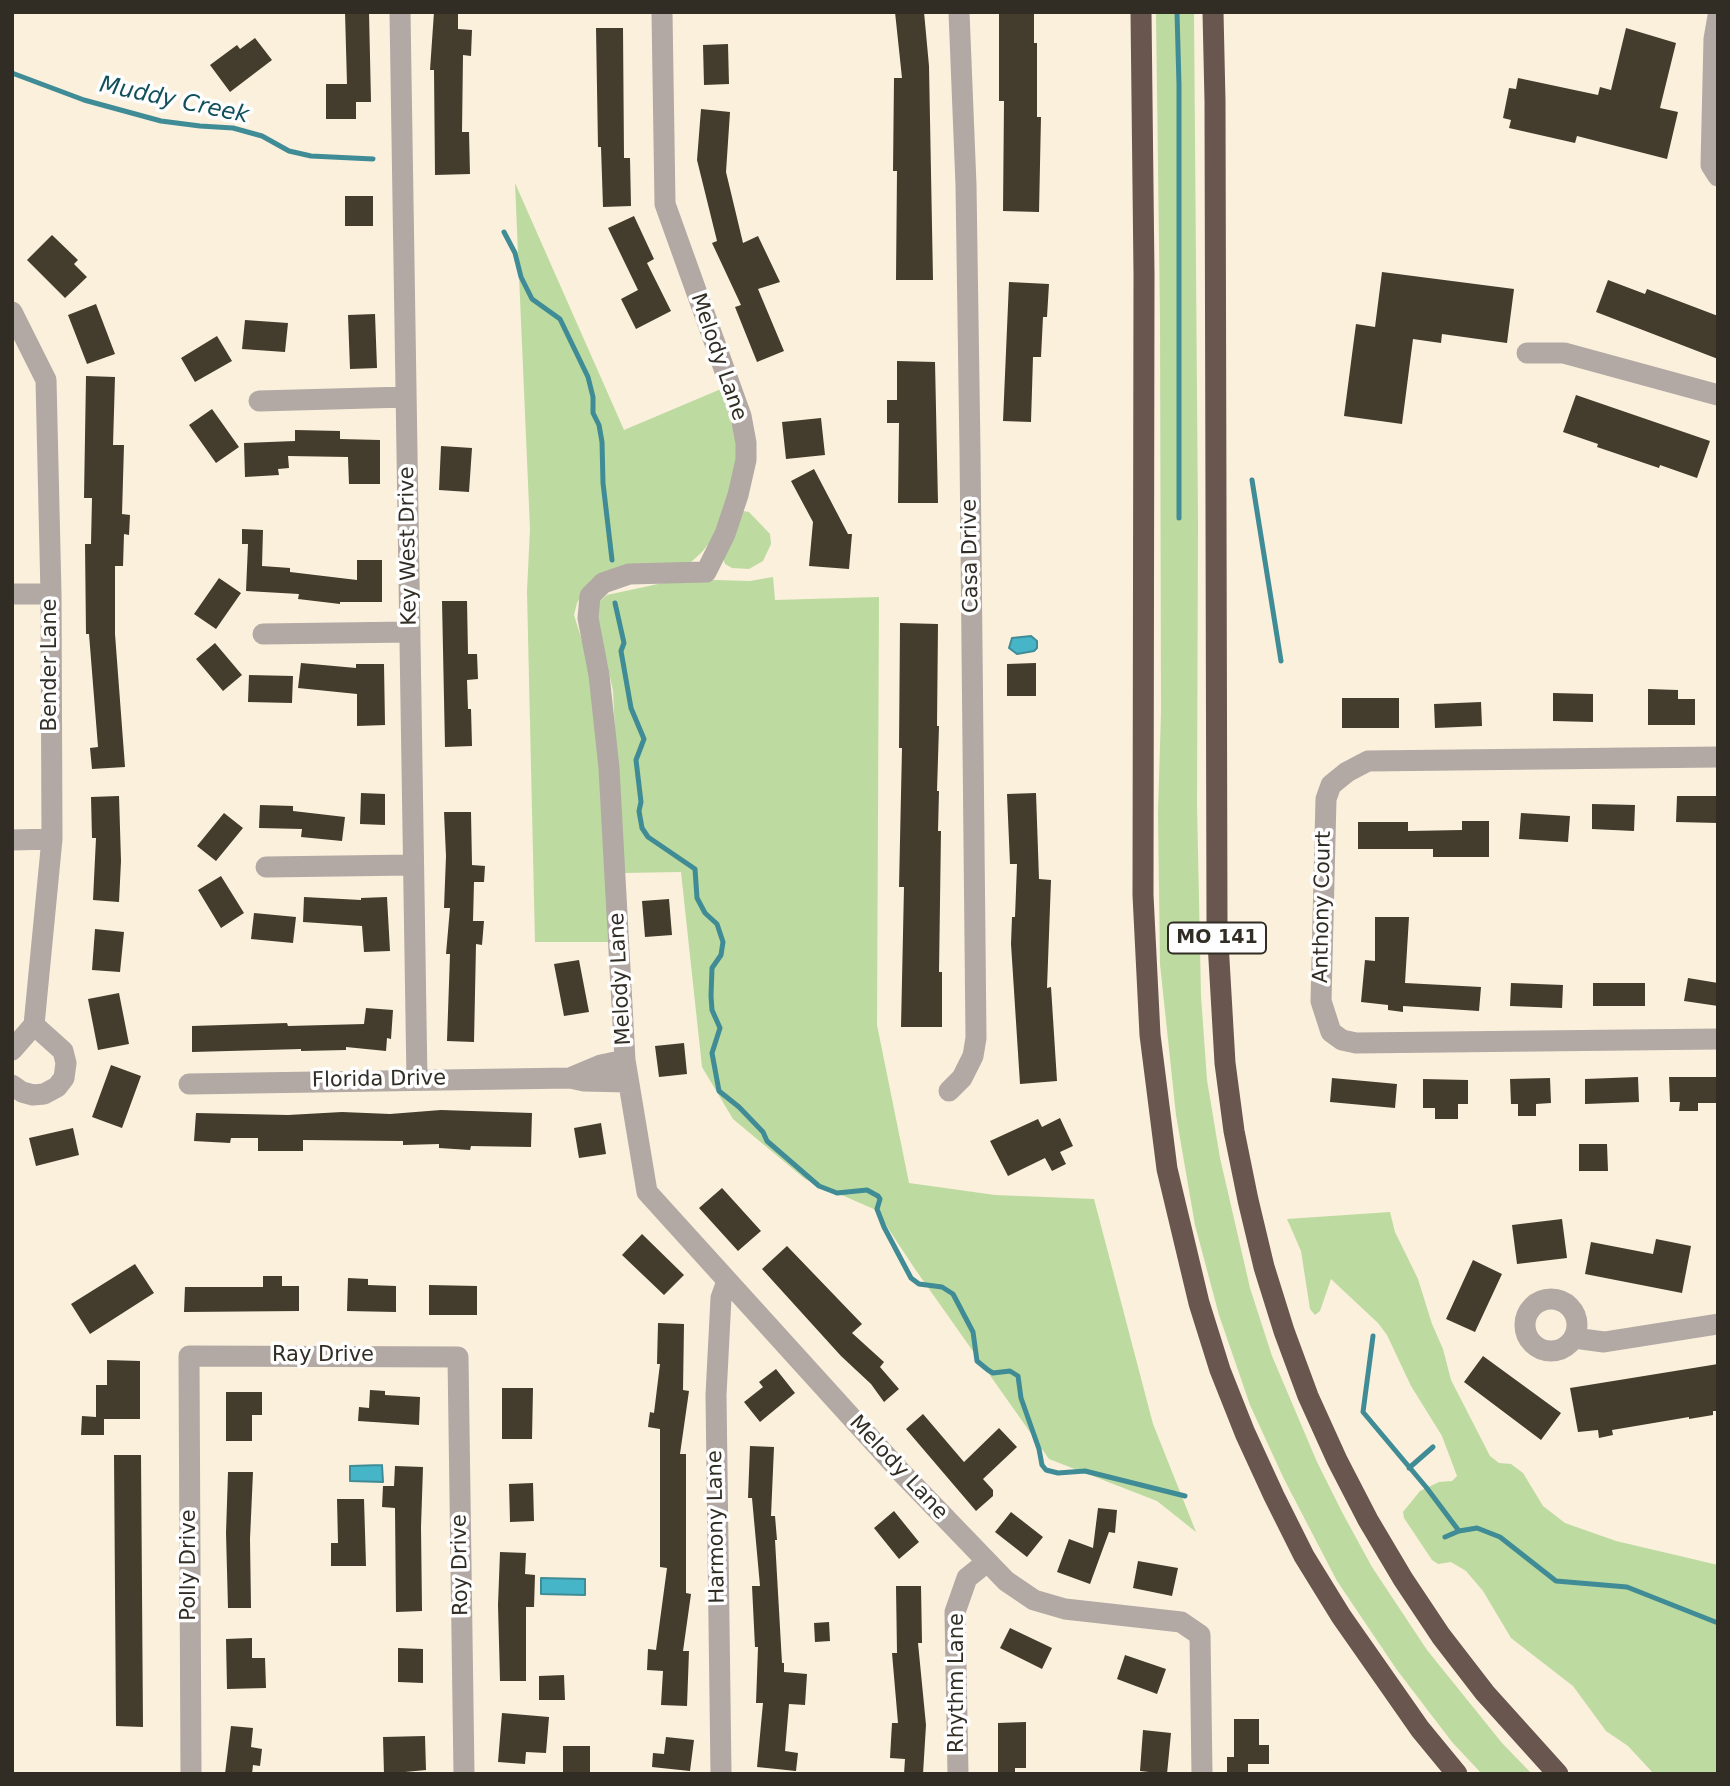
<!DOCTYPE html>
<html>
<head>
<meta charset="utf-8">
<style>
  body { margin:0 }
  #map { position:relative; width:1730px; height:1786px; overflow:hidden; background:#faf0dc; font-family:"DejaVu Sans",sans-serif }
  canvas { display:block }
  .frame { position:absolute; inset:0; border:14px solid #312d25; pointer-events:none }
</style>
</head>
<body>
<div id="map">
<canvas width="1730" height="1786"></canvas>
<div class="frame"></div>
</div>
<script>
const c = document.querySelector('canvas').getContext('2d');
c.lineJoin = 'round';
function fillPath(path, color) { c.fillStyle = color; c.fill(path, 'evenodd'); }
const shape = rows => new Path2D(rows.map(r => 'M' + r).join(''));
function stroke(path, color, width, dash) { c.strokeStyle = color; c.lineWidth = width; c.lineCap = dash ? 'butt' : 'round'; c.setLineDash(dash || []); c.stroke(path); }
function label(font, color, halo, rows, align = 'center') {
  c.font = font + ' "DejaVu Sans",sans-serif'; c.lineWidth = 7; c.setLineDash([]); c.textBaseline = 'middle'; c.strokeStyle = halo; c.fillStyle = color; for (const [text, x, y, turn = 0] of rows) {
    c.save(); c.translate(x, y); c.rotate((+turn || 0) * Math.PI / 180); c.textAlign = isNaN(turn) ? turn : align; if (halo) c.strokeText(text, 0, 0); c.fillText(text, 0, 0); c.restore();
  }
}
fillPath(shape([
  [1156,12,1194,12,1198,525,1197,804,1201,996,1207,1080,1220,1158,1250,1288,1272,1356,1317,1462,1343,1514,1372,1567,1427,1650,1502,1743,1532,1774,1482,1774,1452,1742,1397,1670,1337,1581,1284,1479,1250,1405,1219,1315,1195,1225,1176,1115,1160,964,1158,813,1161,712,1160,319],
  [515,183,624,430,721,389,736,437,738,460,734,490,711,541,701,553,691,562,611,573,591,580,577,603,574,615,601,702,608,942,535,942,527,591,530,529],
  [743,511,749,512,770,534,771,544,763,561,749,569,732,568,725,564,723,558],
  [773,577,775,600,879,597,877,1025,909,1183,995,1195,1094,1199,1153,1424,1196,1532,1157,1501,1049,1459,915,1269,876,1210,805,1179,733,1119,702,1067,681,872,622,873,613,691,596,611,599,602,607,595,681,579,750,581],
  [1390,1212,1395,1232,1418,1279,1432,1324,1443,1349,1451,1380,1490,1456,1499,1463,1511,1464,1523,1473,1543,1506,1565,1523,1616,1541,1718,1565,1718,1774,1654,1774,1628,1746,1606,1731,1573,1686,1511,1638,1483,1591,1466,1571,1451,1562,1438,1564,1432,1560,1404,1518,1403,1512,1420,1491,1439,1482,1452,1481,1457,1476,1442,1436,1411,1386,1387,1335,1378,1323,1331,1279,1320,1311,1315,1315,1310,1309,1301,1251,1287,1219]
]), '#bddaa0');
const water = shape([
  [1031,636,1037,641,1037,648,1034,651,1017,654,1009,648,1012,638,1031,636],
  [382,1465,383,1482,350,1481,350,1466,382,1465],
  [541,1578,585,1579,585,1595,541,1594,541,1578]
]);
fillPath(water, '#46b5c7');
stroke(water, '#408c96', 2);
stroke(shape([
  [1177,12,1179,85,1179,518],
  [12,73,84,100,161,121,200,126,233,128,262,136,289,151,311,156,373,159],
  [504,232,515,253,521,277,532,299,560,319,588,377,593,397,593,413,599,425,602,442,603,483,612,560],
  [1252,480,1281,661],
  [615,603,624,643,621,651,631,708,644,739,636,760,641,802,639,811,642,828,648,837,695,869,697,898,705,913,717,924,723,942,721,955,712,968,711,996,712,1010,720,1028,712,1053,719,1091,739,1107,763,1132,767,1141,819,1186,837,1193,867,1190,878,1196,880,1199,877,1209,884,1227,911,1278,919,1284,942,1287,953,1294,973,1332,977,1361,988,1370,993,1373,1010,1371,1018,1376,1021,1398,1039,1449,1042,1465,1046,1470,1058,1473,1085,1471,1185,1496],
  [1373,1336,1363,1412,1426,1487,1459,1531],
  [1409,1468,1433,1447],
  [1445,1537,1459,1531,1477,1528,1500,1537,1556,1581,1627,1587,1718,1623]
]), '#408c96', 5);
fillPath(shape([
  [345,12,369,12,371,102,356,102,356,119,326,119,326,84,347,84],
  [434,12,458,12,458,29,472,30,471,56,463,55,462,132,469,132,470,174,435,175,434,70,430,70],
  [895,12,924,12,929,66,933,280,896,280,897,171,893,171,894,78,902,78],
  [999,12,1034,12,1034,43,1037,43,1037,117,1041,117,1039,212,1003,211,1004,101,999,101],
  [596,28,623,28,624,158,630,158,631,206,603,207,601,147,598,147],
  [1626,28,1676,43,1660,108,1678,112,1667,159,1577,136,1575,143,1509,128,1511,120,1503,118,1509,88,1516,89,1518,78,1598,95,1600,87,1611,90],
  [255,38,272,60,230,92,210,65,237,45,240,49],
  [728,44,729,84,704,85,703,45],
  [701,109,730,112,726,172,743,243,758,236,780,282,758,289,784,351,757,362,735,307,741,305,712,243,717,241,697,160],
  [345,196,373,196,373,226,345,226],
  [634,216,654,259,647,263,671,311,636,329,621,299,638,290,608,228],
  [52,235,78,260,74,264,87,277,65,298,27,260],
  [1382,272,1514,289,1507,343,1442,334,1441,343,1413,339,1402,424,1344,416,1356,324,1375,327],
  [1608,280,1645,294,1647,289,1718,316,1718,359,1596,312],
  [1009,282,1049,284,1047,317,1043,317,1041,357,1033,357,1031,422,1003,421],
  [96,304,115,354,87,364,68,315],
  [375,314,377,368,350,369,348,315],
  [245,320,288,323,285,352,242,349],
  [217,336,232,361,195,382,181,358],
  [897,361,935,362,938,503,898,503,899,423,887,423,887,400,897,400],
  [86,376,115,377,113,445,124,445,122,514,130,515,129,535,124,534,123,566,115,566,115,634,125,767,92,769,90,748,98,747,89,634,86,634,85,544,91,544,92,498,84,498],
  [1576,395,1710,441,1697,478,1660,465,1659,468,1597,447,1598,444,1563,432],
  [212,409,239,447,216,463,189,425],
  [821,418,825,455,786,459,782,422],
  [295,430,340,431,340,439,380,440,380,484,349,484,348,457,288,456,289,468,278,469,279,475,245,477,244,443,295,441],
  [441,446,472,448,469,492,439,490],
  [814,469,848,534,852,534,849,569,809,566,813,522,791,481],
  [242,529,263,530,262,566,290,568,290,572,357,580,357,560,382,560,382,602,340,602,340,604,298,599,299,594,246,591,248,544,242,544],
  [219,578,241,593,216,629,194,614],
  [442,601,467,601,468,654,477,654,478,679,467,680,468,709,471,709,472,746,445,747],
  [900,623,938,624,937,726,939,726,937,791,939,791,938,831,941,831,939,972,942,972,942,1027,901,1027,904,887,899,887,902,748,899,748],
  [215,643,242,675,223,691,196,659],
  [301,663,356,668,356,664,384,664,385,725,357,726,357,694,298,688],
  [1036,663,1036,696,1007,696,1007,664],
  [249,675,293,676,292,703,248,702],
  [1648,689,1678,690,1678,699,1695,699,1695,725,1648,725],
  [1553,693,1593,694,1593,722,1553,721],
  [1342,698,1399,698,1399,728,1342,728],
  [1481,702,1482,726,1435,728,1434,704],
  [361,793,385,794,385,825,360,824],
  [1036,793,1039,879,1051,880,1047,988,1051,987,1057,1081,1020,1084,1011,944,1012,917,1015,917,1017,864,1010,864,1007,794],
  [119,796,121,861,119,902,93,900,96,838,92,838,91,797],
  [1677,796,1718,796,1718,823,1676,822],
  [1592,804,1635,805,1634,831,1592,829],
  [260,805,293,806,293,811,345,817,342,841,301,837,302,829,259,828],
  [444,812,471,812,472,865,485,866,484,882,474,882,473,921,484,921,482,945,476,944,474,1042,447,1041,450,954,446,954,450,908,444,908,446,856],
  [224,813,243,828,216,861,197,846],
  [1521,813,1570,816,1568,842,1519,839],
  [1462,821,1489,821,1489,857,1433,857,1433,849,1358,849,1358,822,1408,822,1408,831,1462,830],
  [221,876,244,913,221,928,198,890],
  [304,897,361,900,361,898,387,897,390,951,364,952,362,926,303,922],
  [669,899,672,935,645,937,642,901],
  [254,913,296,917,293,943,251,939],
  [1375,917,1409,917,1405,983,1481,987,1479,1011,1403,1006,1403,1012,1388,1010,1388,1005,1361,1002,1365,960,1375,961],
  [95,929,124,932,120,972,92,970],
  [579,960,589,1012,564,1016,554,964],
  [1688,978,1718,983,1718,1006,1684,1001],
  [1511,983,1563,985,1562,1008,1510,1006],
  [1593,983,1645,983,1645,1006,1593,1006],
  [119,993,129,1044,98,1050,88,999],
  [366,1008,393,1010,391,1039,387,1038,386,1051,346,1047,346,1050,301,1051,301,1049,192,1052,192,1026,287,1023,288,1026,364,1024],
  [684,1043,687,1074,659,1077,655,1046],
  [111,1065,141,1076,122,1128,92,1117],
  [1638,1077,1639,1102,1585,1104,1585,1079],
  [1669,1077,1718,1077,1718,1103,1698,1103,1698,1111,1679,1111,1680,1102,1670,1102],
  [1332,1078,1397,1084,1395,1108,1330,1102],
  [1550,1078,1551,1103,1536,1104,1536,1116,1518,1116,1518,1104,1511,1104,1510,1079],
  [1423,1079,1468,1080,1468,1104,1458,1104,1458,1119,1435,1119,1435,1108,1423,1108],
  [441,1110,532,1113,531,1147,471,1146,470,1150,439,1148,439,1144,403,1145,403,1141,303,1140,303,1151,258,1151,258,1138,231,1138,230,1143,194,1141,196,1113,288,1115,342,1112,390,1114],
  [1060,1118,1073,1146,1060,1152,1066,1164,1052,1171,1045,1158,1008,1176,990,1141,1038,1119,1042,1127],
  [601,1123,606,1154,579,1158,574,1128],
  [73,1128,79,1155,36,1166,29,1138],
  [1579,1144,1607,1144,1608,1171,1579,1171],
  [722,1188,761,1231,738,1251,699,1208],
  [1562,1219,1567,1258,1517,1264,1512,1225],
  [642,1234,684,1275,664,1295,622,1255],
  [1656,1239,1691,1246,1682,1293,1585,1274,1591,1242,1653,1254],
  [787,1246,862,1324,852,1333,884,1362,880,1367,899,1389,884,1402,871,1384,841,1356,762,1269],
  [1473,1260,1502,1274,1475,1332,1446,1319],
  [135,1264,154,1293,90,1334,71,1304],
  [263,1276,282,1276,282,1286,299,1286,299,1311,184,1312,185,1287,263,1287],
  [348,1278,368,1279,368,1285,396,1286,396,1312,347,1311],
  [429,1285,477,1286,477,1315,429,1315],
  [658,1323,684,1324,683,1390,689,1391,680,1454,686,1454,686,1593,691,1594,683,1651,689,1651,687,1706,661,1705,663,1671,647,1670,648,1649,656,1650,667,1568,660,1567,660,1429,648,1427,650,1412,654,1413,660,1364,657,1364],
  [1483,1356,1561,1413,1541,1440,1464,1382],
  [107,1360,140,1361,140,1419,104,1419,104,1435,81,1435,82,1416,96,1417,96,1385,107,1385],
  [1718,1364,1718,1411,1713,1411,1713,1415,1689,1419,1689,1417,1612,1430,1613,1435,1599,1438,1598,1430,1578,1432,1570,1388],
  [776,1369,795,1393,760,1422,744,1402,763,1387,759,1382],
  [502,1388,533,1388,532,1439,502,1439],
  [370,1390,385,1391,385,1395,420,1397,419,1425,358,1421,359,1407,369,1408],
  [226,1392,262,1392,262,1415,252,1415,252,1441,226,1441],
  [923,1414,964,1462,999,1428,1017,1447,983,1479,993,1490,993,1496,976,1511,906,1429],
  [750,1446,774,1447,771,1516,775,1516,777,1540,775,1540,782,1663,784,1663,784,1672,807,1674,805,1705,789,1704,785,1751,798,1753,796,1771,757,1767,763,1703,756,1703,758,1647,755,1647,752,1586,760,1586,752,1498,748,1498],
  [114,1455,141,1455,143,1727,116,1726],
  [395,1466,423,1467,421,1527,422,1611,396,1612,395,1508,382,1507,383,1486,394,1486],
  [228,1472,253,1472,250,1539,251,1608,228,1608,226,1533],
  [533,1483,534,1521,510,1522,509,1484],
  [337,1499,364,1499,366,1566,331,1566,331,1543,338,1543],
  [1098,1508,1117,1510,1115,1533,1109,1532,1090,1584,1057,1572,1069,1539,1093,1548],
  [894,1511,919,1542,899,1559,874,1528],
  [1011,1512,1043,1537,1027,1557,995,1532],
  [500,1552,526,1553,525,1574,535,1575,534,1607,526,1607,526,1681,500,1681,498,1605],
  [1138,1561,1178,1568,1172,1596,1133,1588],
  [896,1586,921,1586,922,1643,918,1643,926,1725,923,1774,904,1774,905,1759,890,1758,892,1723,898,1723,892,1653,897,1653],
  [829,1622,830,1641,815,1642,814,1623],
  [1010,1628,1052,1648,1042,1669,1000,1648],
  [252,1638,252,1658,265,1658,266,1688,227,1689,226,1639],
  [398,1648,423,1649,423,1683,398,1682],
  [1125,1655,1166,1669,1157,1694,1117,1679],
  [564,1675,565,1700,539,1700,539,1676],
  [502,1713,549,1717,546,1753,526,1752,525,1764,498,1762],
  [1234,1719,1259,1719,1259,1745,1269,1745,1269,1764,1248,1764,1248,1774,1227,1774,1227,1757,1234,1757],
  [1026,1722,1026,1768,1015,1768,1015,1774,998,1774,998,1723],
  [231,1726,253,1728,251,1747,262,1749,260,1766,253,1765,252,1774,225,1774],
  [1143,1730,1171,1733,1167,1774,1140,1771],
  [425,1736,426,1770,384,1774,383,1737],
  [666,1737,694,1740,690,1771,652,1767,653,1753,664,1754],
  [563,1746,590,1746,590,1774,563,1774]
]), '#443c2c');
stroke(shape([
  [400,12,417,1080],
  [662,12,665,204,741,416,746,443,746,460,738,495,725,534,706,572,629,574,603,583,590,596,588,618,599,675,609,768,625,1060,647,1192,900,1471,1006,1581,1034,1600,1065,1609,1181,1622,1200,1635,1202,1774],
  [1718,16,1714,39,1711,165,1718,176],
  [12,312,46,380,51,594,52,839,34,1025,12,1050],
  [1527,353,1564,353,1718,395],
  [259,401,406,397],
  [12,594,51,594],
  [263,634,410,632],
  [1718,757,1368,761,1347,772,1331,785,1326,799,1321,1001,1331,1032,1342,1040,1356,1043,1718,1039],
  [12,840,52,839],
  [266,867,412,865],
  [570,1078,601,1065,625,1060],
  [189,1084,570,1078,584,1081,628,1082],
  [12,1085,22,1092,33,1095,44,1094,57,1087,64,1078,66,1063,63,1051,34,1025],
  [949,1091,962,1078,973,1056,976,1038,970,451,966,185,959,12],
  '1525 1325a26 26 0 1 1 52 0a26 26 0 1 1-52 0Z',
  [1574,1338,1604,1342,1718,1324],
  [191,1774,189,1356,458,1357,464,1774],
  [721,1774,716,1395,721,1298,727,1281],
  [958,1774,955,1612,967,1578,987,1562]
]), '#b2a8a4', 21);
stroke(shape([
  [1141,12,1144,274,1143,895,1150,1035,1167,1169,1199,1303,1220,1370,1245,1433,1274,1496,1304,1556,1341,1616,1420,1729,1457,1774],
  [1213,12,1215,101,1217,925,1225,1063,1234,1131,1248,1200,1264,1267,1284,1331,1308,1396,1337,1460,1368,1520,1403,1579,1441,1636,1485,1693,1558,1774]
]), '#69564e', 21);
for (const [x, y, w] of [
  [1217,938,98]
]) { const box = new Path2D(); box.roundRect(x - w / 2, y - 15.5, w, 31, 5); c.fillStyle = '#fefefe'; c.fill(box); stroke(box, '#312d25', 2); }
label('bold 19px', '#312d25', null, [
  ["MO 141",1217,938]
]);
label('21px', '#312d25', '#fefefe', [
  ["Melody Lane",718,357,71],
  ["Key West Drive",409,546,-91],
  ["Casa Drive",971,556,-91],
  ["Bender Lane",51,665,-90],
  ["Anthony Court",1323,907,-89],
  ["Melody Lane",621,979,-93],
  ["Florida Drive",379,1080,-1],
  ["Ray Drive",323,1356],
  ["Melody Lane",898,1468,47],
  ["Harmony Lane",717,1527,-91],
  ["Polly Drive",190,1565,-90],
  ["Roy Drive",461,1565,-91],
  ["Rhythm Lane",958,1683,-90]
]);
label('italic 23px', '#11515b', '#fefefe', [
  ["Muddy Creek",174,101,12]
]);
</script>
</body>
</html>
